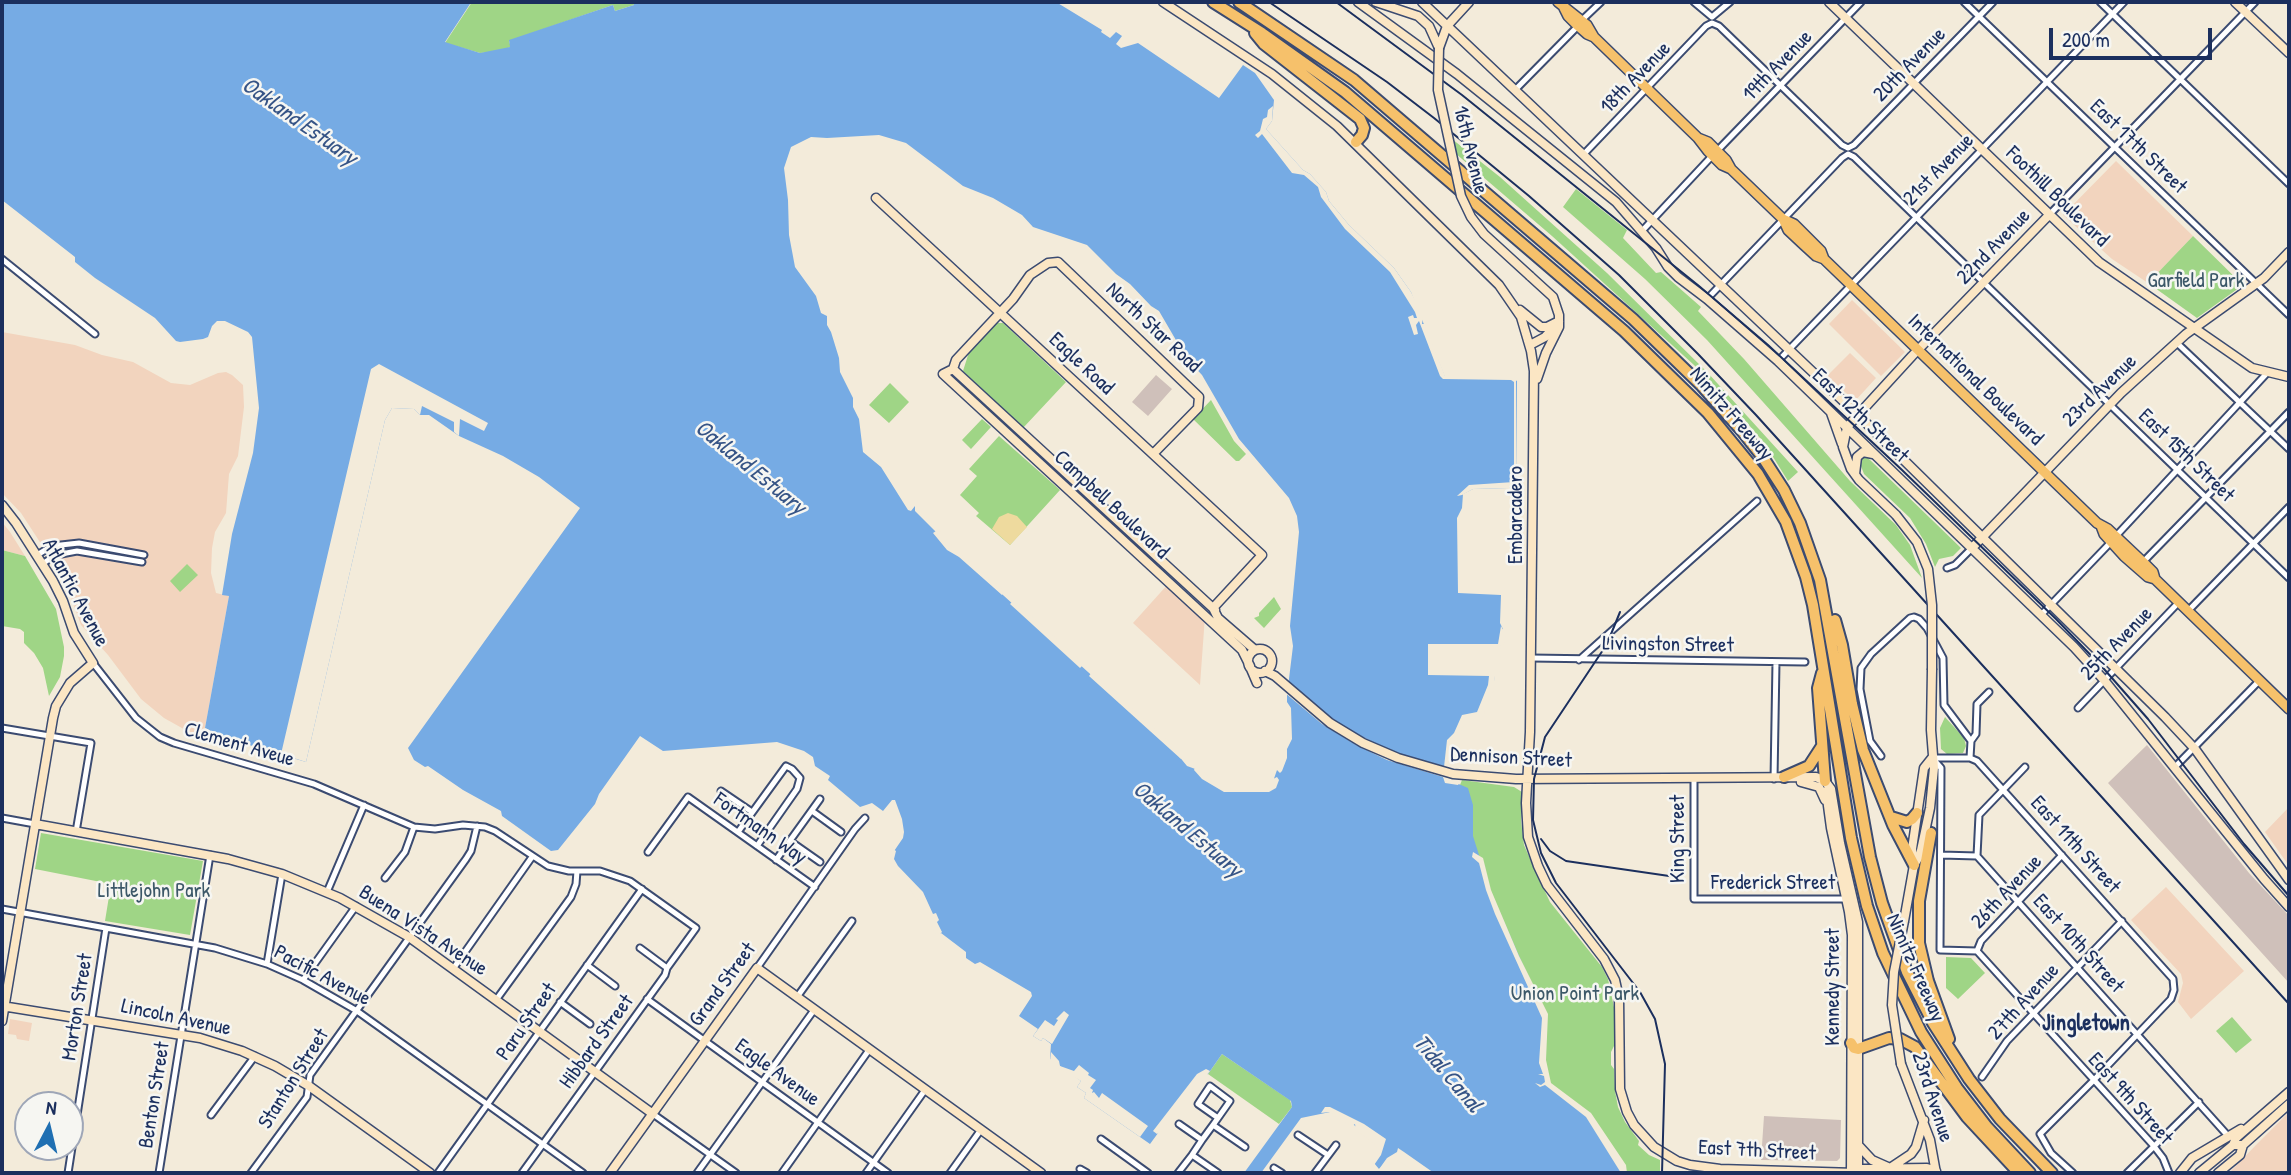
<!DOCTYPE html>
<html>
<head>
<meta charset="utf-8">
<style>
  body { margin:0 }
  #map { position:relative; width:2291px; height:1175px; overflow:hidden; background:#f3ebda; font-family:"Patrick Hand",sans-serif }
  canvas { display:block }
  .frame { position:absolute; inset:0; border:4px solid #1b2f5e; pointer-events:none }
  .north { position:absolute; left:14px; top:1091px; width:70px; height:70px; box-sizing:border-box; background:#f6f6f2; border:2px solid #9ea6b7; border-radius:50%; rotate:7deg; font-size:19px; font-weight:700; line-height:28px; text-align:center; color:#1b2f5e }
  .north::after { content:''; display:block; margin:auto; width:24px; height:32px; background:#1f6fb2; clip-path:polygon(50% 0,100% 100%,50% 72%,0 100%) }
  .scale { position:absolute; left:2049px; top:28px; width:163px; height:32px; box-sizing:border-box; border:4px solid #1b2f5e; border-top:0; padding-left:9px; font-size:21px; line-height:24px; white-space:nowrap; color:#1b2f5e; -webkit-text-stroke:5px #f6f6f2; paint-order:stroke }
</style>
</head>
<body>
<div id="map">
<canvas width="2291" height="1175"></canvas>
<div class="frame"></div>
<div class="north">N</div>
<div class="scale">200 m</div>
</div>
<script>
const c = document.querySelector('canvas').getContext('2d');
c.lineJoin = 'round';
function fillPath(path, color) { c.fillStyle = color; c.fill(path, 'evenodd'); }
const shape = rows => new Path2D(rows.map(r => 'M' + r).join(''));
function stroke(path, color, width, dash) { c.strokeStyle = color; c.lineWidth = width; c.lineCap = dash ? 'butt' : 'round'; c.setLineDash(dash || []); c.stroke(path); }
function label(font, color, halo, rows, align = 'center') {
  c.font = font + ' "Patrick Hand",sans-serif'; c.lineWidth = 5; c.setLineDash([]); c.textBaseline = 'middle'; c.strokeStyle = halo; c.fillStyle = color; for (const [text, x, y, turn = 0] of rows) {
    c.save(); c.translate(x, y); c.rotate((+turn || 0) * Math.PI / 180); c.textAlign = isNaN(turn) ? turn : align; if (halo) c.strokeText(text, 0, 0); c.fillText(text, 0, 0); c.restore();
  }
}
fillPath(shape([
  [2116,161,2193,236,2148,283,2112,259,2063,215],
  [1852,300,1905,352,1881,376,1829,324],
  [2,332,75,345,102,355,133,362,171,383,190,385,218,373,226,372,232,375,243,385,244,407,238,456,229,474,226,513,215,532,212,548,211,573,216,593,229,596,205,728,198,737,164,718,141,699,108,655,81,625,64,579,21,513,2,493],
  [1850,353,1876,378,1855,401,1827,376],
  [2,522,10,532,25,556,2,550],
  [1169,583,1205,616,1200,685,1133,623],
  [2289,807,2289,866,2265,832],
  [2166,887,2244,971,2191,1019,2178,1002,2183,983,2181,974,2131,920],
  [10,1019,32,1023,29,1041,17,1039,16,1035,8,1034],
  [2289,1112,2289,1173,2229,1173,2255,1146]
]), '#f2d4be');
fillPath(shape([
  [1156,375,1172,389,1148,416,1132,402],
  [2147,745,2249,873,2289,916,2289,983,2108,783],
  [1764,1116,1841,1120,1840,1158,1837,1161,1761,1160]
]), '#cfc0ba');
fillPath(shape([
  [472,2,633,2,634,5,615,11,613,5,509,41,511,47,495,52,480,53,445,43],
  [1452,139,1500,177,1607,273,1708,373,1798,472,1788,481,1765,444,1733,406,1694,365,1552,236,1455,153],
  [1576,189,1627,230,1623,238,1656,273,1661,272,1701,307,1698,311,1744,359,1850,481,1896,525,1910,545,1922,578,1707,340,1645,279,1563,207],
  [2193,236,2243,285,2197,318,2148,283],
  [996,323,1003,323,1066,382,1023,428,963,371,969,352],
  [890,383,909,402,889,423,869,405],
  [1211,400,1234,441,1246,454,1239,461,1236,461,1193,419],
  [982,419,991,427,971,449,962,440],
  [999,436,1060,490,1010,545,976,516,979,513,960,495,977,476,969,469],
  [1863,457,1868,458,1961,548,1953,556,1939,559,1935,567,1926,544,1910,518,1864,474,1859,461],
  [2,550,25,556,56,609,64,647,64,656,60,677,49,696,43,668,34,653,24,643,24,632,20,629,2,626],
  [187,564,198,575,180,592,170,581],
  [1274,597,1281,609,1264,628,1254,618,1259,616,1259,613],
  [1945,717,1964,738,1966,746,1963,753,1947,754,1941,749,1940,728],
  [1462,780,1514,787,1522,792,1521,821,1524,845,1534,868,1550,902,1602,967,1608,979,1615,1012,1615,1044,1611,1052,1611,1065,1614,1069,1615,1091,1618,1107,1625,1122,1639,1141,1638,1145,1649,1155,1660,1160,1660,1172,1625,1172,1548,1083,1440,792,1460,785],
  [41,833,203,861,190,935,105,921,111,884,35,869],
  [1946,957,1971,958,1985,973,1958,999,1946,988],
  [2232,1017,2252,1040,2236,1053,2216,1031],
  [1222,1054,1290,1100,1292,1107,1279,1124,1208,1074]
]), '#9fd586');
fillPath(shape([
  [1008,513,1017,516,1027,527,1010,545,992,529,999,517]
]), '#eeda9e');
fillPath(shape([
  [2,2,470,4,445,42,480,53,510,47,509,40,613,5,615,11,634,5,633,2,1056,2,1102,30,1101,32,1110,38,1116,32,1122,36,1116,44,1121,48,1138,43,1219,98,1243,65,1255,73,1274,100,1272,121,1266,129,1303,170,1310,174,1326,192,1329,201,1349,225,1394,268,1411,292,1445,377,1513,379,1517,381,1516,485,1509,488,1473,489,1463,494,1462,508,1457,518,1458,593,1501,595,1500,623,1503,629,1493,687,1480,715,1466,716,1449,744,1449,770,1454,782,1468,788,1473,805,1473,836,1490,890,1546,1017,1544,1064,1548,1083,1589,1116,1625,1173,1423,1173,1396,1155,1379,1169,1374,1163,1381,1145,1335,1111,1301,1118,1261,1173,1244,1173,1292,1107,1291,1101,1222,1054,1208,1074,1200,1076,1150,1144,1084,1098,1086,1093,1077,1087,1081,1081,1050,1059,1051,1044,1043,1038,1041,1041,1033,1036,1038,1029,1019,1016,1032,996,1031,992,980,962,975,964,966,958,966,952,941,933,939,934,925,905,890,857,903,838,904,832,902,819,895,800,892,800,883,811,872,803,860,807,828,780,830,776,815,766,813,757,804,751,777,742,663,751,640,736,599,794,595,804,558,850,551,851,502,816,501,811,463,790,428,766,425,767,414,760,408,748,580,508,539,477,503,456,459,436,429,415,420,415,414,409,392,408,385,420,306,762,226,738,205,728,229,596,222,595,232,534,253,453,259,408,252,337,248,332,225,321,217,321,212,326,208,337,203,339,180,342,176,341,155,318,95,278,75,262,75,257,2,200],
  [879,135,906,143,963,186,993,198,1022,215,1033,227,1087,245,1116,274,1130,284,1151,306,1159,311,1187,359,1202,375,1239,439,1289,498,1297,516,1299,532,1290,626,1293,646,1287,695,1287,702,1291,708,1292,739,1287,749,1287,758,1282,771,1280,773,1277,770,1270,790,1230,791,1206,779,1198,770,1187,766,1173,749,961,557,915,511,915,506,911,511,908,510,881,467,863,452,859,419,853,407,853,398,840,372,839,358,831,332,827,325,827,316,821,313,816,296,795,267,789,235,788,200,784,168,791,147,811,137,827,138]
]), '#76abe4');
fillPath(shape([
  [1273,106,1272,121,1266,129,1303,170,1310,174,1326,192,1329,201,1349,225,1394,268,1411,292,1423,316,1422,324,1425,324,1445,376,1510,375,1516,379,1516,485,1509,488,1473,489,1462,495,1457,496,1469,485,1514,482,1514,382,1511,380,1443,379,1440,376,1419,321,1416,325,1418,334,1414,335,1408,317,1413,315,1414,318,1417,318,1415,312,1390,272,1345,229,1321,197,1318,187,1304,175,1292,173,1262,134,1258,138,1255,135,1260,131,1263,119,1267,117,1268,110],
  [379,364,488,423,484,431,460,419,459,436,454,432,454,422,422,406,420,415,414,409,392,408,385,420,306,762,281,754,371,369],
  [939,529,952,546,1004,590,1002,595,959,557,947,550,933,533],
  [1014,600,1084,664,1080,668,1010,604],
  [1501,626,1506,635,1504,644,1501,645,1499,675,1495,676,1494,689,1483,716,1468,719,1451,747,1451,769,1457,779,1461,781,1458,785,1445,783,1443,777,1387,760,1356,745,1322,724,1284,692,1285,680,1324,713,1353,732,1395,753,1444,767,1447,740,1454,733,1462,715,1477,712,1488,685,1489,676,1428,675,1428,644,1498,644],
  [1092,672,1175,747,1180,753,1181,759,1089,676],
  [1196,765,1215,782,1230,787,1269,787,1273,779,1277,777,1279,780,1276,788,1269,792,1224,792,1202,779,1194,770],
  [893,849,896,851,894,859,898,866,923,892,933,914,936,913,939,920,937,922,942,932,937,937,922,906,887,858],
  [1473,852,1483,858,1491,890,1519,956,1548,1014,1546,1060,1551,1083,1591,1113,1626,1165,1627,1173,1621,1173,1586,1117,1545,1085,1540,1087,1535,1083,1541,1085,1545,1082,1544,1076,1538,1074,1543,1074,1539,1063,1542,1018,1495,914,1486,890,1479,863,1472,857],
  [1064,1011,1069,1015,1052,1044,1043,1038,1041,1041,1033,1036,1045,1020,1054,1026,1058,1020,1056,1019],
  [1051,1052,1059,1061,1060,1066,1074,1071,1079,1065,1089,1073,1088,1075,1096,1080,1090,1088,1093,1090,1092,1093,1094,1092,1099,1098,1102,1093,1148,1126,1140,1137,1084,1098,1086,1093,1077,1087,1081,1081,1056,1067,1050,1061],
  [1206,1069,1210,1071,1206,1076,1202,1076,1163,1130,1157,1134,1153,1131,1197,1074],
  [1325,1107,1330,1107,1364,1124,1386,1139,1381,1155,1372,1168,1370,1162,1377,1146,1356,1130,1355,1124,1352,1126,1329,1112,1321,1113],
  [1398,1148,1404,1152,1434,1173,1417,1173,1396,1159,1382,1172,1377,1172,1387,1158,1397,1152]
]), '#f3ebda');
const street = shape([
  [1694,2,1712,17,1730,2],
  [1964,2,2289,315],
  [2100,2,2289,184],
  [1582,20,1601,2],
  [1515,90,1578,26],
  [1717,151,1861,2],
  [1583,155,1706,26,1712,23,1719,26,1842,145,1848,148,1854,145,1993,2],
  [2049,215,2255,2],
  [1642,231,1712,156],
  [2,259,95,334],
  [1707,299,1842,158,1848,154,1854,157,2289,578],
  [2177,343,2289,449],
  [1778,361,2124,2],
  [2116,536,2268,372],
  [37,555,52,546,79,543,144,555],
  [2143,562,2289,412],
  [42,564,56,555,77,551,142,562],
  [1947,568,1955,565,1972,548],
  [2188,611,2289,507],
  [2041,615,2111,542],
  [1531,658,1805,662],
  [1579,660,1757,501],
  [93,663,136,718,160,737,174,743,314,784,414,827,435,829,463,825,485,827,495,831,548,866,569,871,600,871,630,881,696,928,667,968,665,975,522,1173],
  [2078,708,2179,602],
  [2,728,91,743,76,832],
  [1881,756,1870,741,1860,689,1861,668,1871,654,1910,618,1914,617,1919,619,1927,628,1943,658,1944,705,1971,741],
  [1932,758,1970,758,1977,761,2173,979,2174,990,2171,999,2093,1081,2040,1134,2051,1153,2073,1173],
  [1970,758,1971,741,1976,734,1977,704,1989,692],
  [1934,760,1941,768,1940,950,1977,951,2153,1145,2163,1158,2169,1173],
  [2174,768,2260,680],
  [1694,779,1694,899,1847,899],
  [1774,779,1776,662],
  [721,791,752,812],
  [812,811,841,832],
  [2,818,35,824],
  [738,832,786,766,792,769,800,778,797,789,757,846],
  [790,841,820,862],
  [648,852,688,797,815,887],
  [1941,855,1977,856,2229,1137],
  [1977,856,1979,815,2025,767],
  [776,860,820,799],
  [385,878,405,852,414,827],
  [327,892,364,805],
  [2,909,215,948,267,964,303,980,357,1011,583,1173],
  [640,948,667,968],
  [1977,951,1981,941,2062,855],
  [267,964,282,874],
  [587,965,615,986],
  [757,968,855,829,865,818],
  [453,969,532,857],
  [303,980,356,906],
  [797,997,852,921],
  [647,999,888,1173],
  [496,1000,571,897,576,884,577,871],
  [560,1002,590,1024],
  [1982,1077,2007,1041,2122,921],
  [653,1114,736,1173],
  [211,1115,255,1056],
  [1179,1124,1202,1140],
  [1213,1125,1245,1147],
  [1298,1135,1328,1155],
  [1101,1139,1148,1173],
  [1192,1155,1218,1173],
  [1274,1168,1282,1173],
  [1080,1169,1087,1173],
  [68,1173,106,928],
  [159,1173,210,855],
  [251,1173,307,1097,310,1075,466,859,471,851,477,826],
  [438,1173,642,889],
  [697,1173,814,1010],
  [782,1173,869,1050],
  [866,1173,925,1090],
  [950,1173,980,1131],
  [1178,1173,1192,1155,1202,1140,1213,1125,1218,1118,1230,1101,1210,1086,1198,1104,1218,1118],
  [1315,1173,1336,1145],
  [2127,1173,2199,1102]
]);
const secondary = shape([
  [1163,2,1272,74,1337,126,1499,285,1521,317,1531,351,1534,371,1530,732,1526,803,1528,837,1538,866,1547,885,1604,959,1615,980,1619,998,1620,1089,1627,1112,1634,1125,1654,1147,1677,1161,1690,1165,1720,1169,1856,1173],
  [1358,2,1457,74,1616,202,1656,248,1668,267,1678,277,1707,299,1778,361,2074,647,2104,680,2264,879,2289,907],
  [1376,2,1418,16,1429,26,1439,48],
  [1422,2,1857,414,2165,717,2195,749,2289,880],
  [1829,2,2099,262,2252,368,2289,377],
  [2235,2,2289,53],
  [1439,48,1447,26,1469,2],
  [876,198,1262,555,1213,608,1218,618,1255,650],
  [1530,276,1553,297,1559,315,1559,327,1546,353,1537,379],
  [1520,310,1541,327,1547,327,1559,321],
  [1530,345,1545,337,1557,324],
  [953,369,1215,610],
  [1831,413,1842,444],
  [1153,454,1198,408,1199,397,1058,262,1048,263,1030,275,1013,299,956,360,953,369,943,374,1242,650,1250,666],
  [1855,474,1857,457,1863,452,1873,454],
  [2,505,16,523,53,581,63,601,74,633,93,663,70,683,56,706,53,718,2,1021],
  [1896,515,1859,480,1851,469,1843,447,1847,427,1912,356,2049,215],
  [1972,548,2121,393,2186,334,2264,278,2289,252],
  '1248 661a12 12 0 1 1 24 0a12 12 0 1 1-24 0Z',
  [1251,669,1257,683],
  [1265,671,1275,676,1330,723,1363,743,1398,758,1453,774,1516,779,1816,777,1825,781],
  [1825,781,1831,789,1840,843,1858,922,1858,1173],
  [1801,782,1819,787,1825,800],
  [1826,791,1831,828,1849,912,1852,935,1851,1173],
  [35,824,228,859,282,874,340,898,409,937,653,1114],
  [1914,865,1920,855,1930,808,1934,768,1931,730,1932,670],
  [1904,921,1914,865,1912,849,1924,768,1932,758],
  [2,1006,200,1038,242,1051,275,1066,309,1086,430,1173],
  [1901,1064,1930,1140,1936,1173],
  [2233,1145,2243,1145,2289,1104],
  [1859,1146,1872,1160,1890,1168,1911,1154,1916,1147,1924,1120],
  [1856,1169,1927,1168,1936,1171],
  [610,1173,757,968,1041,1173],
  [2180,1173,2192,1158,2241,1129],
  [2199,1173,2233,1145,2236,1138,2289,1092],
  [2218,1173,2240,1155,2243,1145]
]);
const primary = shape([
  [1558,2,1587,25,1594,37,1698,138,1708,151,1722,165,1731,169],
  [1564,8,1568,16,1578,26,1587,34,1594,37],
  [1698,138,1708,142,1726,160,1731,169,1783,219,1788,230,1804,245,1816,256,1824,259],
  [1783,219,1794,224,1821,251,1824,259,2097,523,2108,529,2143,562,2153,572,2155,579,2289,709],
  [2101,526,2104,534,2124,556,2148,577,2155,579]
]);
const highway = shape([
  [1213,2,1262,33,1345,92,1624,331,1708,413,1758,474,1786,522,1806,577,1813,605,1851,838,1867,906,1883,953,1921,1032,1957,1088,1987,1127,2030,1173],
  [1239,2,1354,80,1633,319,1702,386,1742,431,1764,459,1784,490,1800,523,1820,580,1870,857,1882,903,1907,972,1933,1023,1969,1079,2000,1119,2052,1173],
  [1255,33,1264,44,1360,119,1364,128,1362,135,1356,142],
  [1835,620,1842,645,1852,704,1863,750,1893,825,1914,865],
  [1822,673,1818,688,1825,781],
  [1784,777,1809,766,1822,746],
  [1891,817,1907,822,1912,819,1917,813],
  [1931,833,1919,901,1919,943,1928,981,1949,1039],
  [1851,1043,1854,1048,1858,1049,1889,1038,1900,1039,1915,1047,1967,1117,2019,1173]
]);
stroke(street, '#3b4b71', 9);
stroke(secondary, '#3b4b71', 11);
stroke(primary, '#3b4b71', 12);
stroke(highway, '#3b4b71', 14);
stroke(street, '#fff', 5);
stroke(secondary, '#fbe6c4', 8);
stroke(primary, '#f6c16b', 9);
stroke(highway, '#f6c16b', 10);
stroke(shape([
  [1269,2,1387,82,1434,118,1529,196,1619,275,1698,354,1756,415,2289,1004],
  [1336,2,1462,95,1699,286,1768,345,1902,470,2056,619,2104,669,2148,719,2244,844,2289,896],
  [1620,612,1607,644,1545,737,1534,779,1533,820,1541,853,1556,883,1640,992,1655,1019,1665,1064,1662,1173],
  [1541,839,1550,851,1566,861,1676,877]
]), '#1b2f5e', 2);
const secondaryBridge = shape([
  [1439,48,1438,90,1461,196,1471,217,1484,234,1530,276],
  [1896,515,1917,542,1928,569,1932,605,1932,670],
  [1901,1064,1892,1005,1894,972,1904,921]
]);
stroke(secondaryBridge, '#3b4b71', 11, []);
stroke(secondaryBridge, '#fbe6c4', 8);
label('21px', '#1b2f5e', '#f6f6f2', [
  ["20th Avenue",1910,65,-46],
  ["19th Avenue",1778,66,-46],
  ["18th Avenue",1636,78,-46],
  ["East 17th Street",2138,147,44],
  ["16th Avenue",1470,150,76],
  ["21st Avenue",1939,170,-46],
  ["Foothill Boulevard",2057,197,44],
  ["22nd Avenue",1994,247,-46],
  ["North Star Road",1153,328,43],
  ["Eagle Road",1081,364,43],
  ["International Boulevard",1975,380,44],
  ["23rd Avenue",2100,391,-44],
  ["Nimitz Freeway",1731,414,49],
  ["East 12th Street",1860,416,44],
  ["East 15th Street",2186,456,44],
  ["Campbell Boulevard",1111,505,43],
  ["Embarcadero",1516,515,-90],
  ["Atlantic Avenue",75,593,62],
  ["25th Avenue",2117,644,-46],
  ["Livingston Street",1668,645,1],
  ["Clement Aveue",239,745,16],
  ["Dennison Street",1511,758,3],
  ["Fortmann Way",760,829,35],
  ["King Street",1678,839,-90],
  ["East 11th Street",2075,845,48],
  ["Frederick Street",1773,883],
  ["26th Avenue",2007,892,-47],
  ["Buena Vista Avenue",423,931,33],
  ["East 10th Street",2078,944,48],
  ["Nimitz Freeway",1915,968,66],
  ["Pacific Avenue",322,976,28],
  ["Grand Street",723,985,-54],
  ["Kennedy Street",1833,987,-90],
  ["27th Avenue",2024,1002,-48],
  ["Morton Street",78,1007,-81],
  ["Lincoln Avenue",176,1018,12],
  ["Paru Street",527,1022,-55],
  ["Hibbard Street",597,1042,-54],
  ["Eagle Avenue",777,1073,36],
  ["Stanton Street",294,1079,-58],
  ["Benton Street",155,1095,-81],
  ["23rd Avenue",1932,1097,72],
  ["East 9th Street",2130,1099,48],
  ["East 7th Street",1757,1151,3]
]);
label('21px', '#3c5868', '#f6f6f2', [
  ["Garfield Park",2196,281],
  ["Littlejohn Park",154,891],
  ["Union Point Park",1575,994]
]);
label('italic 23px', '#365486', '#f6f6f2', [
  ["Oakland Estuary",299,122,35],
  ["Oakland Estuary",750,468,39],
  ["Oakland Estuary",1187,830,40],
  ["Tidal Canal",1447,1074,50]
]);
label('bold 23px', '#1b2f5e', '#f6f6f2', [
  ["Jingletown",2086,1024]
]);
</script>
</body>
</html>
